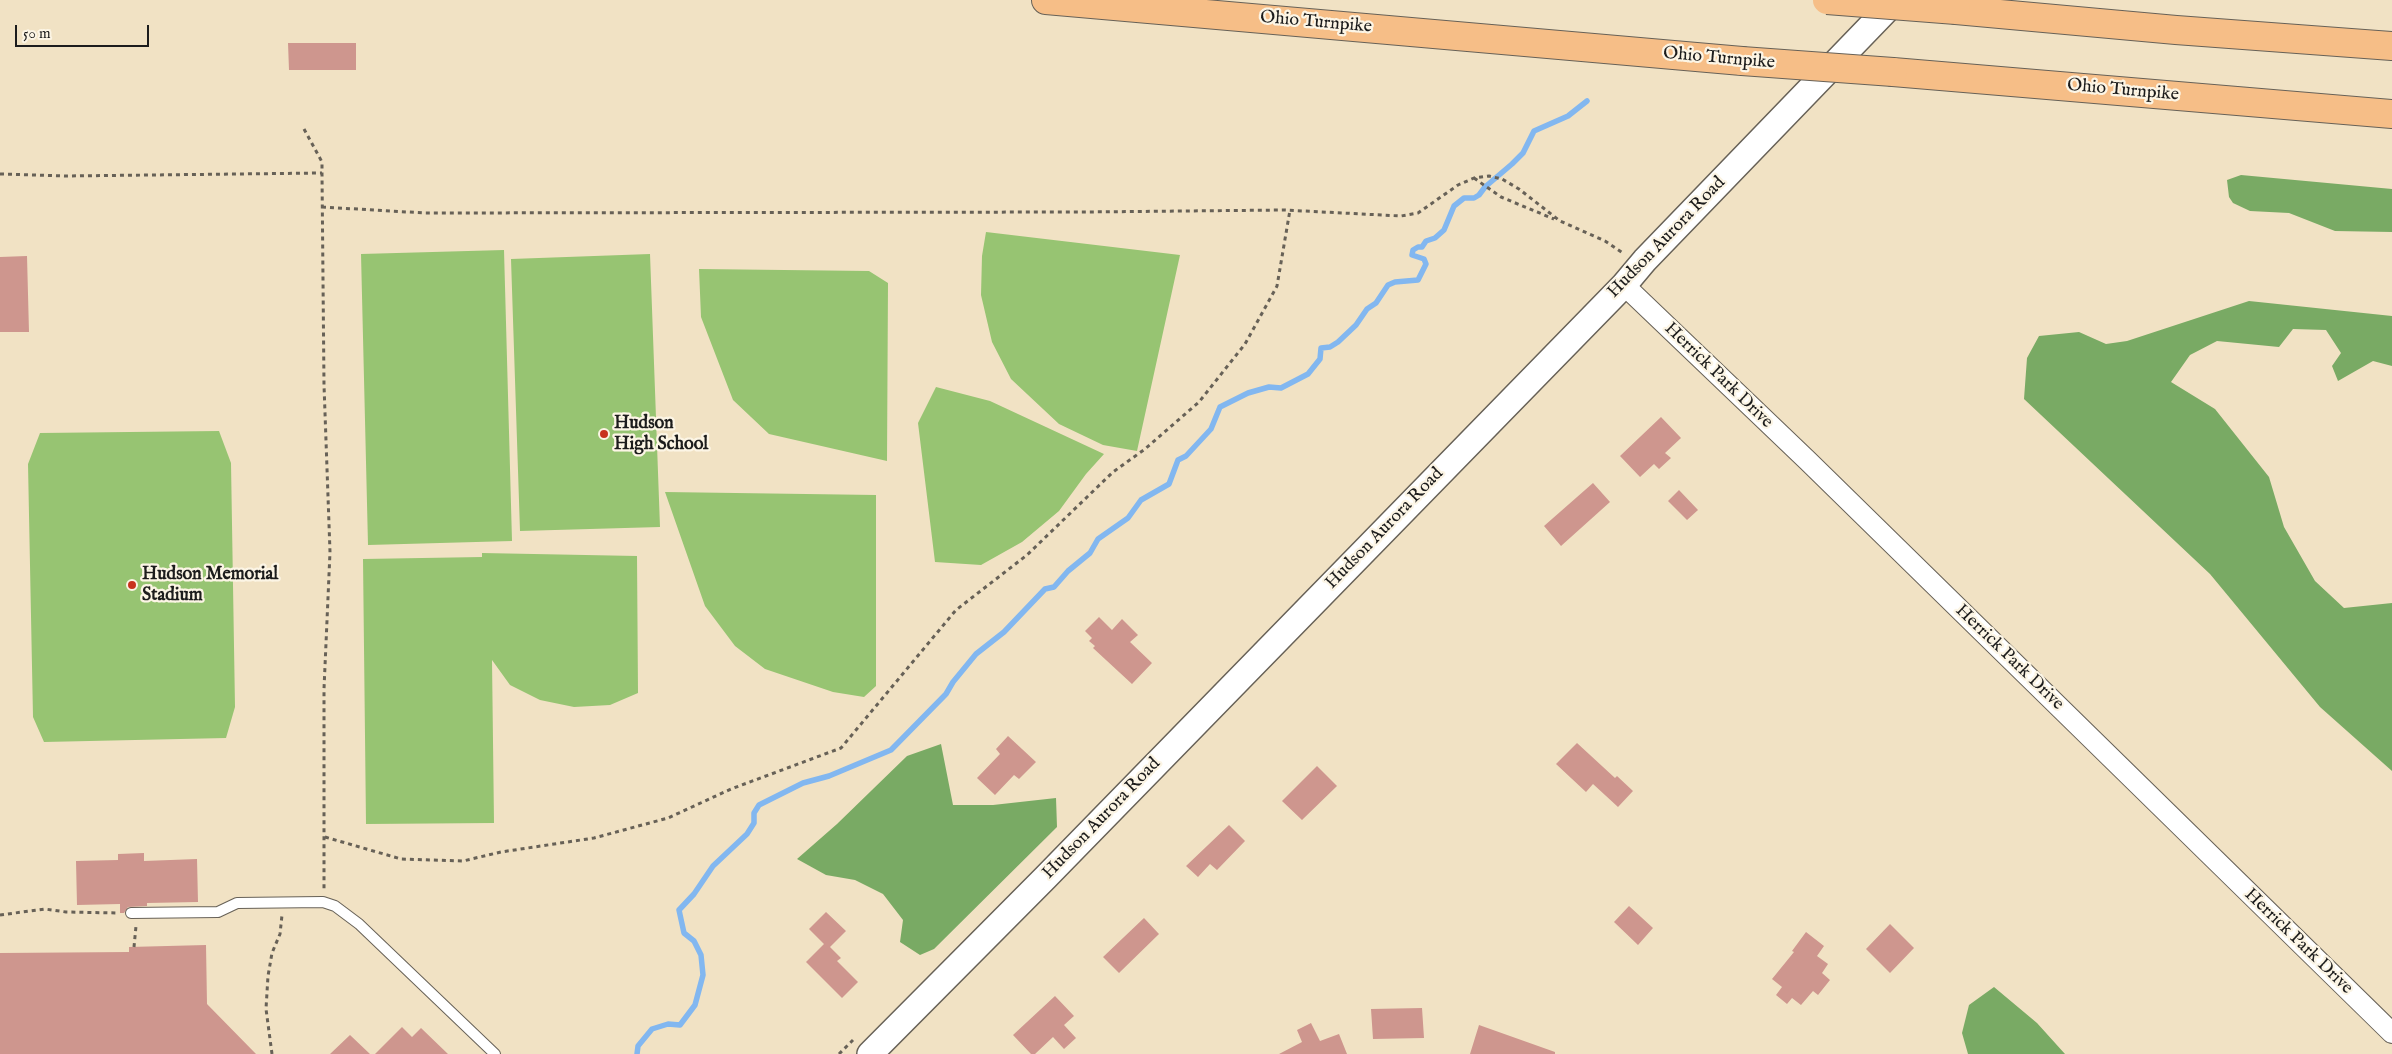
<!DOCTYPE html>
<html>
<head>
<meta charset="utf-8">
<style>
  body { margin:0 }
  #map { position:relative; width:2392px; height:1054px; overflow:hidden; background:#f1e2c4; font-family:"IM FELL English",serif }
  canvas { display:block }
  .scale { position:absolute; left:15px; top:25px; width:134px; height:22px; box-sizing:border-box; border:2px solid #1c1c1c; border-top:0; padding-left:6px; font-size:15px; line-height:18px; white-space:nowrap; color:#1c1c1c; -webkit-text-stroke:4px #fcf5e5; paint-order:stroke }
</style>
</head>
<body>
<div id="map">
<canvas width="2392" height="1054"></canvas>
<div class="scale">50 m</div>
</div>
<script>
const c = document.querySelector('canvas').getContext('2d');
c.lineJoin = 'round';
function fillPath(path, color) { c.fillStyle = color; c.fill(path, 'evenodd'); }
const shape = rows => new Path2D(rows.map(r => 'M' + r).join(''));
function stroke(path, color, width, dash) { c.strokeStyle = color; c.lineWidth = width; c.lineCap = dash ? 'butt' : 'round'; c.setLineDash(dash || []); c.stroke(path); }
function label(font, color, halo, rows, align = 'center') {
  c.font = font + ' "IM FELL English",serif'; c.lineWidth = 4.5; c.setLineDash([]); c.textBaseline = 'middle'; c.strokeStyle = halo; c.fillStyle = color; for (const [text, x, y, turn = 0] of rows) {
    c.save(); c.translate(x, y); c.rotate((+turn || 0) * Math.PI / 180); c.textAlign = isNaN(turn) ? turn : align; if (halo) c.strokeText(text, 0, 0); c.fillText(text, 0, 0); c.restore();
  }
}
fillPath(shape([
  [986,232,1180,255,1137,451,1103,445,1059,424,1011,379,992,342,981,295,982,256],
  [504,250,512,541,368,545,361,254],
  [650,254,660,527,520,531,511,259],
  [699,269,869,271,888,283,887,461,769,434,733,400,701,317],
  [936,387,990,401,1104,454,1086,474,1059,511,1022,542,981,565,935,562,918,423],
  [219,431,231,463,235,707,226,738,44,742,33,717,28,464,40,433],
  [665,492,876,495,876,686,864,697,833,692,765,669,735,646,705,606],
  [482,553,637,556,638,693,610,705,574,707,540,700,510,685,492,660,494,823,366,824,363,559,482,557]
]), '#97c472');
fillPath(shape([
  [2241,175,2392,189,2392,232,2335,231,2289,213,2250,211,2233,203,2229,197,2227,180],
  [2249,301,2392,316,2392,366,2373,361,2338,381,2332,366,2341,353,2326,330,2293,329,2279,347,2217,341,2190,355,2171,382,2215,409,2269,477,2284,527,2315,581,2344,608,2392,603,2392,771,2320,707,2210,574,2024,399,2027,358,2039,336,2079,332,2106,344,2127,341],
  [941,744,953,805,993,805,1056,798,1057,827,934,949,920,955,900,942,903,920,883,894,855,880,826,875,797,859,837,824,907,756],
  [1994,987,2037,1023,2065,1054,1968,1054,1962,1033,1969,1005]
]), '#79aa64');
stroke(shape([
  [637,1054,638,1046,652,1029,668,1024,680,1025,695,1005,703,975,701,955,694,941,684,933,679,910,694,894,713,866,747,834,754,823,754,813,759,805,803,783,829,776,891,750,946,694,953,682,976,654,1004,632,1045,589,1054,587,1068,571,1090,553,1098,539,1128,518,1141,500,1169,484,1178,460,1186,456,1211,429,1220,407,1248,393,1269,387,1281,388,1308,374,1320,359,1321,348,1330,347,1338,342,1356,325,1367,309,1376,303,1388,285,1395,282,1418,280,1426,264,1424,259,1412,255,1413,250,1418,247,1422,247,1426,241,1435,238,1444,230,1454,206,1464,198,1474,198,1479,195,1485,187,1512,164,1523,153,1534,131,1568,116,1587,101]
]), '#82b7f0', 5.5);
fillPath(shape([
  [288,43,356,43,356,70,289,70],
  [27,256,29,332,0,332,0,257],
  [1661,417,1681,438,1665,453,1671,458,1659,469,1654,464,1640,477,1620,456],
  [1593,483,1610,502,1561,546,1544,526],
  [1679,490,1698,510,1687,520,1668,501],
  [1099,617,1112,630,1122,619,1138,635,1130,642,1152,663,1132,684,1093,648,1095,646,1089,641,1092,638,1085,631],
  [1008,736,1036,762,1019,779,1014,775,995,795,977,778,1000,754,996,749],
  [1577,743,1615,778,1617,776,1633,791,1618,807,1593,784,1586,792,1556,764],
  [1317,766,1337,786,1302,820,1282,801],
  [1229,825,1245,841,1217,870,1210,864,1198,877,1186,866],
  [144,853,144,861,197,859,198,902,147,903,147,906,128,907,124,913,120,913,120,904,77,905,76,861,118,860,118,854],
  [1629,906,1653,928,1638,945,1614,922],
  [826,912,846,931,830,947,841,958,837,961,858,982,842,998,806,962,824,944,809,929],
  [1144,918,1159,934,1119,973,1103,957],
  [1890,924,1914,948,1890,973,1866,949],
  [1806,932,1824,946,1817,956,1828,964,1822,973,1830,980,1818,995,1813,991,1801,1005,1792,998,1787,1004,1776,995,1782,987,1772,979,1794,952,1792,951],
  [206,945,207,1004,256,1054,0,1054,0,953,129,952,129,947],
  [1055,996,1074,1016,1064,1025,1076,1038,1064,1049,1053,1037,1035,1054,1031,1054,1013,1035],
  [1422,1008,1424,1038,1373,1039,1371,1009],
  [1311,1023,1320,1041,1339,1034,1347,1054,1279,1054,1302,1042,1297,1030],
  [1479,1025,1555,1052,1555,1054,1470,1054],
  [402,1027,412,1037,421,1028,448,1054,375,1054],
  [350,1035,370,1054,330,1054]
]), '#ce968e');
const service = shape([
  [131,913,218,912,237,903,323,902,335,906,359,924,495,1054]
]);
const minor = shape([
  [1624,285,1808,461,2392,1033]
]);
const tertiary = shape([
  [870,1054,1045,878,1624,285,1645,260,1896,0]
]);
const motorway = shape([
  [1046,0,1742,61],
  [1956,10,2176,30,2392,46],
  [1893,72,2392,114]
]);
stroke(service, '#676157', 12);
stroke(minor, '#676157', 22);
stroke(tertiary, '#676157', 28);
stroke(motorway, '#676157', 30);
stroke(shape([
  [304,129,322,162,322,173,324,385,330,552,324,689,324,889],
  [0,174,65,176,322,173],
  [1474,178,1501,197,1554,219],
  [322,207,425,213,1085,212,1284,210,1401,216,1418,213,1458,185,1474,178,1489,176,1502,179,1519,189,1560,221,1605,241,1623,253],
  [325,837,401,859,463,861,501,852,594,838,668,818,731,789,841,748,956,610,1027,555,1113,472,1145,449,1199,402,1245,344,1277,286,1290,210],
  [0,915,45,909,66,912,118,913],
  [134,947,136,926],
  [272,1054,266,1009,268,976,272,953,280,934,282,915],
  [839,1054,853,1040]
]), '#676157', 3, [4, 4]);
stroke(service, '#fff', 10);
stroke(minor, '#fff', 20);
stroke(tertiary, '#fff', 25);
stroke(motorway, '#f6be87', 28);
const motorwayBridge = shape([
  [1827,0,1956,10],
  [1742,61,1893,72]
]);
stroke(motorwayBridge, '#676157', 30, []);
stroke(motorwayBridge, '#f6be87', 28);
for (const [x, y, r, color] of [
  [604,434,5,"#c8321e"],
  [132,585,5,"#c8321e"]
]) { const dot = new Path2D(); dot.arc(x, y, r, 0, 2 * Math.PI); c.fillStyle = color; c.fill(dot); stroke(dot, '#fcf5e5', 2); }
label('18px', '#1c1c1c', '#fcf5e5', [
  ["Ohio Turnpike",1316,23,5],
  ["Ohio Turnpike",1719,59,5],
  ["Ohio Turnpike",2123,91,5],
  ["Hudson Aurora Road",1667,238,-46],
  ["Herrick Park Drive",1718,376,44],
  ["Hudson Aurora Road",1385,529,-46],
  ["Herrick Park Drive",2009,658,44],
  ["Hudson Aurora Road",1102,819,-46],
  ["Herrick Park Drive",2298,942,44]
]);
label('bold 18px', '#1c1c1c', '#fcf5e5', [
  ["Hudson",614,424],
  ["High School",614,445],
  ["Hudson Memorial",142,575],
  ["Stadium",142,596]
], 'left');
</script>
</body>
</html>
